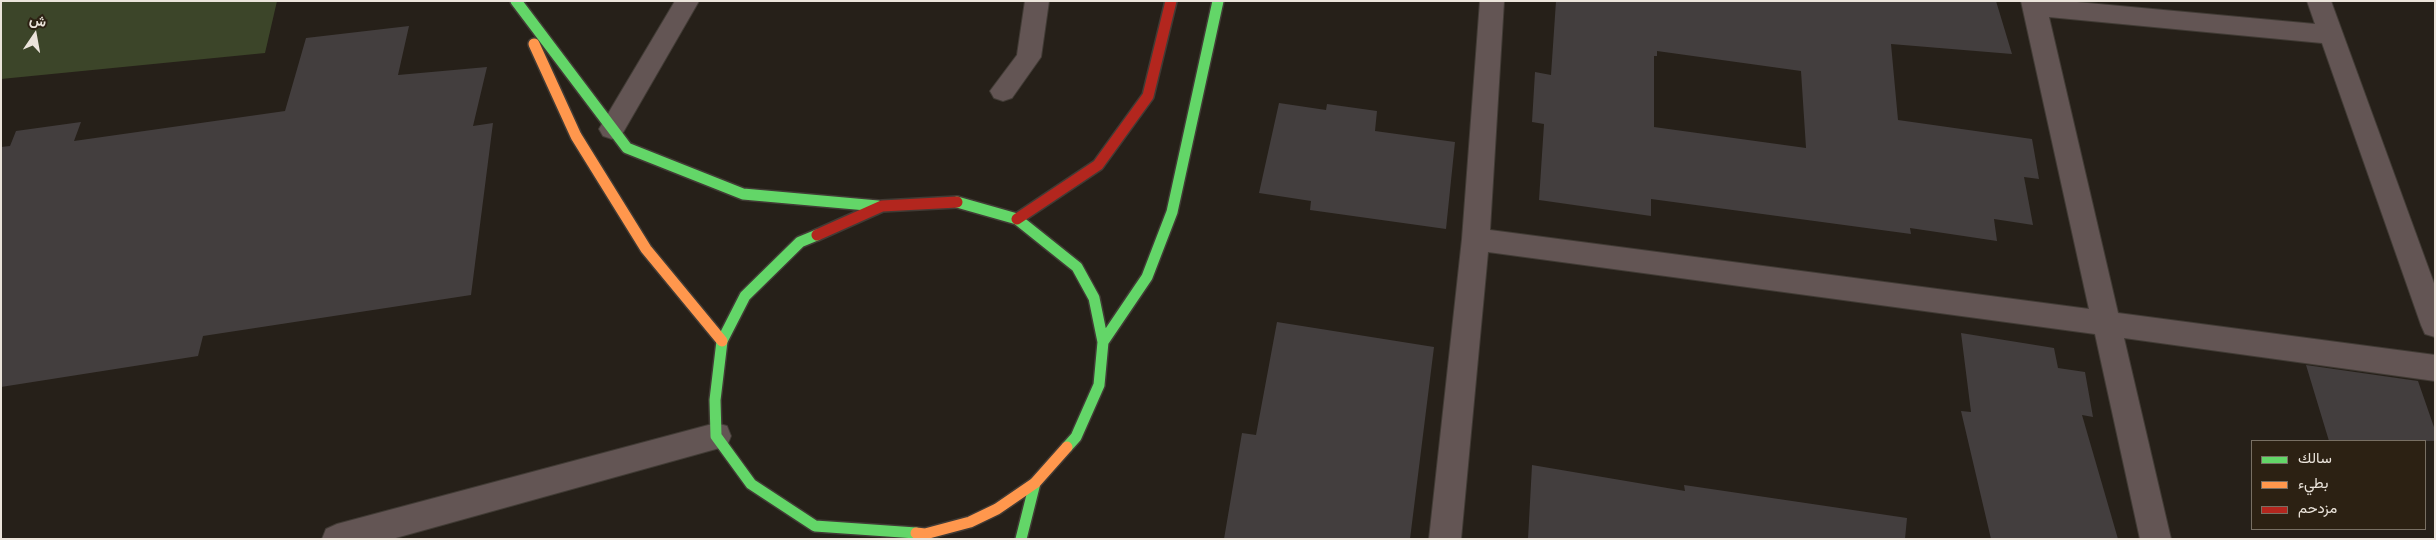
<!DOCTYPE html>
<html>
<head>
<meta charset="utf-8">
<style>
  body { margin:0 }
  #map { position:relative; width:2436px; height:540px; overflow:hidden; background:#262019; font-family:Barlow,Vazirmatn,sans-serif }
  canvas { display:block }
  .frame { position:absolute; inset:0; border:2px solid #ebe4db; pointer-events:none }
  .legend { position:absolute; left:2251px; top:440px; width:175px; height:90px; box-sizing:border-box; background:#2c2113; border:1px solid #786f63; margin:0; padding:6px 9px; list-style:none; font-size:15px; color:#ebe4db }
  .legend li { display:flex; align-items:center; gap:10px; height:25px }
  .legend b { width:25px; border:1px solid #786f63 }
  .north { position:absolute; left:10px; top:10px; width:50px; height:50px; -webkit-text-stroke:4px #2c2113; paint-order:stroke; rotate:12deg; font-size:14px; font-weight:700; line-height:20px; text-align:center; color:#ebe4db }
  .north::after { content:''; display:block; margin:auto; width:18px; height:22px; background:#ebe4db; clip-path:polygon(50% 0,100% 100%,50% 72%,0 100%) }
</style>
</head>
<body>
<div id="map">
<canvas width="2436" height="540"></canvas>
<div class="frame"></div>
<ul class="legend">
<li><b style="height:6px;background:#63d668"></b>سالك</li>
<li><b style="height:6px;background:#ff974d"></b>بطيء</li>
<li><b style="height:6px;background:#b3261e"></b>مزدحم</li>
</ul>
<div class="north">ش</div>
</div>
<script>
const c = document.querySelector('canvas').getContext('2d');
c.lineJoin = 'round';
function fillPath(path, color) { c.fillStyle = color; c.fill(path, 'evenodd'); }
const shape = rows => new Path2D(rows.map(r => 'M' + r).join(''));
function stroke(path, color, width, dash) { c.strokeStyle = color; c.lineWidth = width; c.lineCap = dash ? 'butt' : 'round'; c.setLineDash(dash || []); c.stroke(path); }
fillPath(shape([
  [1,1,277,1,265,53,1,79]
]), '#3c4529');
fillPath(shape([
  [1556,1,1996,1,2012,54,1891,44,1898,120,2032,139,2039,179,2024,177,2033,225,1994,219,1997,241,1910,228,1911,234,1651,199,1651,216,1539,200,1544,124,1532,122,1535,72,1551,75],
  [1657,51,1801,71,1806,148,1654,127,1654,56,1657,56],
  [409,26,398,75,487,67,473,126,493,123,471,295,203,336,198,356,1,387,1,147,10,146,16,131,81,122,74,141,285,111,306,38],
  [1279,103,1326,110,1327,104,1377,111,1375,131,1455,142,1446,229,1310,210,1311,201,1259,193],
  [1277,322,1434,347,1410,539,1224,539,1242,433,1256,435],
  [1961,333,2054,348,2058,368,2085,372,2093,417,2082,415,2118,539,1991,539,1961,411,1971,412],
  [2306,365,2418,381,2435,430,2435,441,2329,441],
  [1532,465,1685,491,1684,485,1907,518,1905,539,1528,539]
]), '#433e3e');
const street = shape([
  [675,1,699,1,621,136,612,139,603,136,599,129,603,122,675,1],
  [1025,1,1049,1,1041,57,1012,98,1003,101,994,98,990,91,1017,55,1025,1],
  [1480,1,1504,1,1490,230,2089,309,2021,1,2066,1,2315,24,2307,1,2331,1,2435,286,2435,337,2425,334,2421,325,2322,43,2049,17,2118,313,2435,355,2435,381,2124,338,2171,539,2140,539,2095,334,1488,252,1461,539,1429,539,1462,239,1480,1],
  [716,423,727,426,731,436,727,446,716,449,392,539,322,539,326,529,337,524,716,423]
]);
const fast = shape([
  [516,1,627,148,743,194,878,206],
  [957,202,1017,219,1077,267,1094,298,1103,342,1099,385,1076,437,1067,447],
  [817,235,800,242,745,296,722,341,715,400,716,436,751,484,815,526,916,533],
  [1103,342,1147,277,1172,212,1218,1],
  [1021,539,1035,483]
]);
const slow = shape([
  [534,44,576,136,646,249,722,341],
  [916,533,925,534,970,522,997,509,1035,483,1067,447]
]);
const jam = shape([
  [1017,219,1098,165,1148,96,1171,1],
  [817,235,882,206,957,202]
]);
stroke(street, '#413b35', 2);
stroke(fast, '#413b35', 14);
stroke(slow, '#413b35', 14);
stroke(jam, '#413b35', 14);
fillPath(street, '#635554');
stroke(fast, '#63d668', 11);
stroke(slow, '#ff974d', 11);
stroke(jam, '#b3261e', 11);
</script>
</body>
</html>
